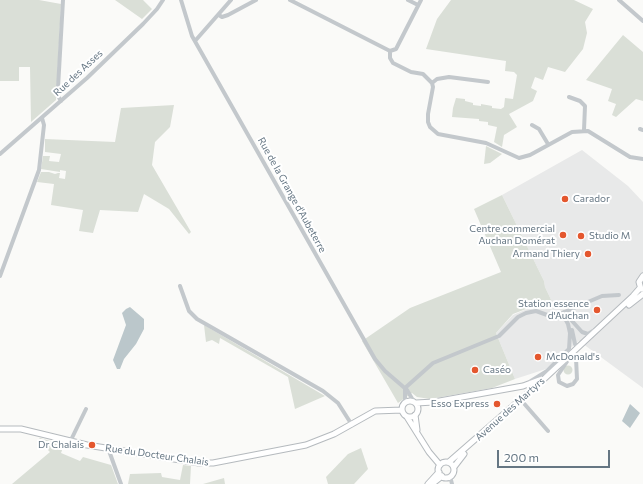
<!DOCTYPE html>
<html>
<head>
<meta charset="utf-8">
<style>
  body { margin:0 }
  #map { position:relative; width:643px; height:484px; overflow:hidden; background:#fafaf8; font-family:Commissioner,sans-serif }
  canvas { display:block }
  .scale { position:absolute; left:497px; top:450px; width:113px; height:18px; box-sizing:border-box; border:2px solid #657683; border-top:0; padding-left:5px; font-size:12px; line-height:14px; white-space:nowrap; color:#657683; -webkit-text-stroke:3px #fff; paint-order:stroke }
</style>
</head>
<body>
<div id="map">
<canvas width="643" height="484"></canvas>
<div class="scale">200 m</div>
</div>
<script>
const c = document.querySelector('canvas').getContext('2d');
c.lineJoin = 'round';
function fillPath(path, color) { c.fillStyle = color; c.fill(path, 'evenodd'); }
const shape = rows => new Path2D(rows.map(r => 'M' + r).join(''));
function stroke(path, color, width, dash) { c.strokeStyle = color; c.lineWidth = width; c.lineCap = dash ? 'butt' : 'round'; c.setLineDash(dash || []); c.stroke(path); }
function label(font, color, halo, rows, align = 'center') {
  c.font = font + ' Commissioner,sans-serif'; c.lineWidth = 4; c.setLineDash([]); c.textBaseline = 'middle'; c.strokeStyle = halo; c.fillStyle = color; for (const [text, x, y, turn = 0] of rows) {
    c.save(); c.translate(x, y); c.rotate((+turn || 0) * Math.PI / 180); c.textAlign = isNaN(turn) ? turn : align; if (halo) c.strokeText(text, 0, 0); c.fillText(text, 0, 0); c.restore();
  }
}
fillPath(shape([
  [582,150,628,186,643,202,643,388,579,341,546,369,515,379,496,333,513,315,539,304,554,306,545,287,544,281,502,195]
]), '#e8e9e9');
fillPath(shape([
  [0,0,39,0,61,4,56,100,31,122,30,67,19,67,19,81,0,81],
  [115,0,143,0,152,9,142,19],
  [451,0,574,0,593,9,585,22,587,33,583,49,565,72,548,67,543,80,535,77,531,88,537,91,533,101,509,114,517,127,504,135,502,147,494,142,497,127,488,125,488,122,479,121,479,119,452,117,453,108,456,98,465,99,465,101,473,103,473,105,481,106,481,104,492,106,492,108,501,109,504,107,505,98,513,99,517,75,514,72,505,71,506,61,426,49,437,19],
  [623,35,643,52,643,101,636,99,616,117,612,115,616,104,608,101,612,89,586,80],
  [174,105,170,127,155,142,152,165,191,232,189,234,169,209,144,194,138,212,100,210,93,233,79,231,83,210,51,205,54,184,37,182,41,172,49,172,55,174,58,173,60,173,59,178,65,179,66,171,60,170,60,172,41,169,43,156,50,156,49,161,59,162,61,154,45,152,45,139,115,142,121,108],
  [486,146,502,154,490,163,484,164],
  [502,195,544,281,545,287,554,306,539,304,513,314,496,333,515,379,492,388,430,399,417,397,412,393,398,403,362,341,410,308,501,272,474,209],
  [204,325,325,396,295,409,288,377,220,338,219,344,212,340,206,342],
  '563.5 370a4.5 4.5 0 1 1 9 0a4.5 4.5 0 1 1-9 0Z',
  [40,438,64,445,61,453,80,461,83,457,111,465,118,484,12,484,50,452,38,440],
  [361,448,368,469,354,484,328,484,326,477,348,454],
  [183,465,191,466,190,484,128,484,130,474,161,473,162,477,180,480],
  [224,478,225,484,203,484]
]), '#dadfd7');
fillPath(shape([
  [130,307,144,319,144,329,136,344,124,359,120,369,117,369,113,360,126,325,122,313,126,309],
  [630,404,640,413,630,428,622,421]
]), '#bbc7cb');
const major = shape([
  [641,289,639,282,643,276],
  [629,305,643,294],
  '402 409a8 8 0 1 1 16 0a8 8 0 1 1-16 0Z',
  [416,403,434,402,523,386,539,380],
  [415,415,417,430],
  [407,417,429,452,440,465],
  [0,429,21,429,87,445,199,463,213,463,306,445,334,434,375,411,402,410],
  [449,462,544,379,633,296,640,288],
  '438 470a8 8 0 1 1 16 0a8 8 0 1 1-16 0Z',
  [454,467,464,454],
  [428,484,439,472],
  [432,484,442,476]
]);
stroke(major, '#b5babe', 7);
stroke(shape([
  [181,0,192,36,375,359,385,371,407,390,414,402],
  [290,0,390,51],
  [408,0,418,5],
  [619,0,643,21],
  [219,15,222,17,228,15,256,0],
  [195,41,231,0],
  [390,51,390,58,393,63,411,72,423,74,432,83,433,87,428,114,428,122,430,127,438,134,486,143,519,158,530,155,572,132,588,131,630,157,643,159],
  [390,51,396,49,421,0],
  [432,83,437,79,449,77,488,82],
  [569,97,580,101,585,106,584,130],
  [61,101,58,96,58,88,63,0],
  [532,125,539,129,548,144],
  [640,129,643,130],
  [0,154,87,78,143,24,157,9,163,0],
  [0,276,39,170,44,125,42,118],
  [180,286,189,311,197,319,323,391,338,403,352,425],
  [564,312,582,332,588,334,593,331],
  [572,330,575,344],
  [568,360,558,375,559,382,567,386,573,384,577,379,576,358],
  [531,381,547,371,569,349,570,333,568,324,562,313],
  [405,388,433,363,499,336,518,317,526,313,536,311,550,316,555,316,602,296,619,295],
  [521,400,548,431],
  [405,402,405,388],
  [70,442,86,409],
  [108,448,121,484],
  [450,476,452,484]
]), '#c3c8cc', 4);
stroke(major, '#fff', 5);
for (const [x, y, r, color] of [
  [565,199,4,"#e4572e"],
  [563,235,4,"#e4572e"],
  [581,236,4,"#e4572e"],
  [588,254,4,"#e4572e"],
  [597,310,4,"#e4572e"],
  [538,357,4,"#e4572e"],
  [475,370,4,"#e4572e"],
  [497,404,4,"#e4572e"],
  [92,445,4,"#e4572e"]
]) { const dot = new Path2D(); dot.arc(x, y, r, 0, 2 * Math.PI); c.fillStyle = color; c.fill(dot); stroke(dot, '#fff', 1.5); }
label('10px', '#657683', '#fff', [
  ["Rue des Asses",78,73,-43],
  ["Rue de la Grange d'Aubeterre",292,195,61],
  ["Avenue des Martyrs",510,409,-42],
  ["Rue du Docteur Chalais",157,455,8]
]);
label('10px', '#657683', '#fff', [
  ["Carador",573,199,"left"],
  ["Centre commercial",555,229],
  ["Auchan Domérat",555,241],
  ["Studio M",589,236,"left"],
  ["Armand Thiery",580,254],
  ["Station essence",589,304],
  ["d'Auchan",589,316],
  ["McDonald's",546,357,"left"],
  ["Caséo",483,370,"left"],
  ["Esso Express",489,404],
  ["Dr Chalais",84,445]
], 'right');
</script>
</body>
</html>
